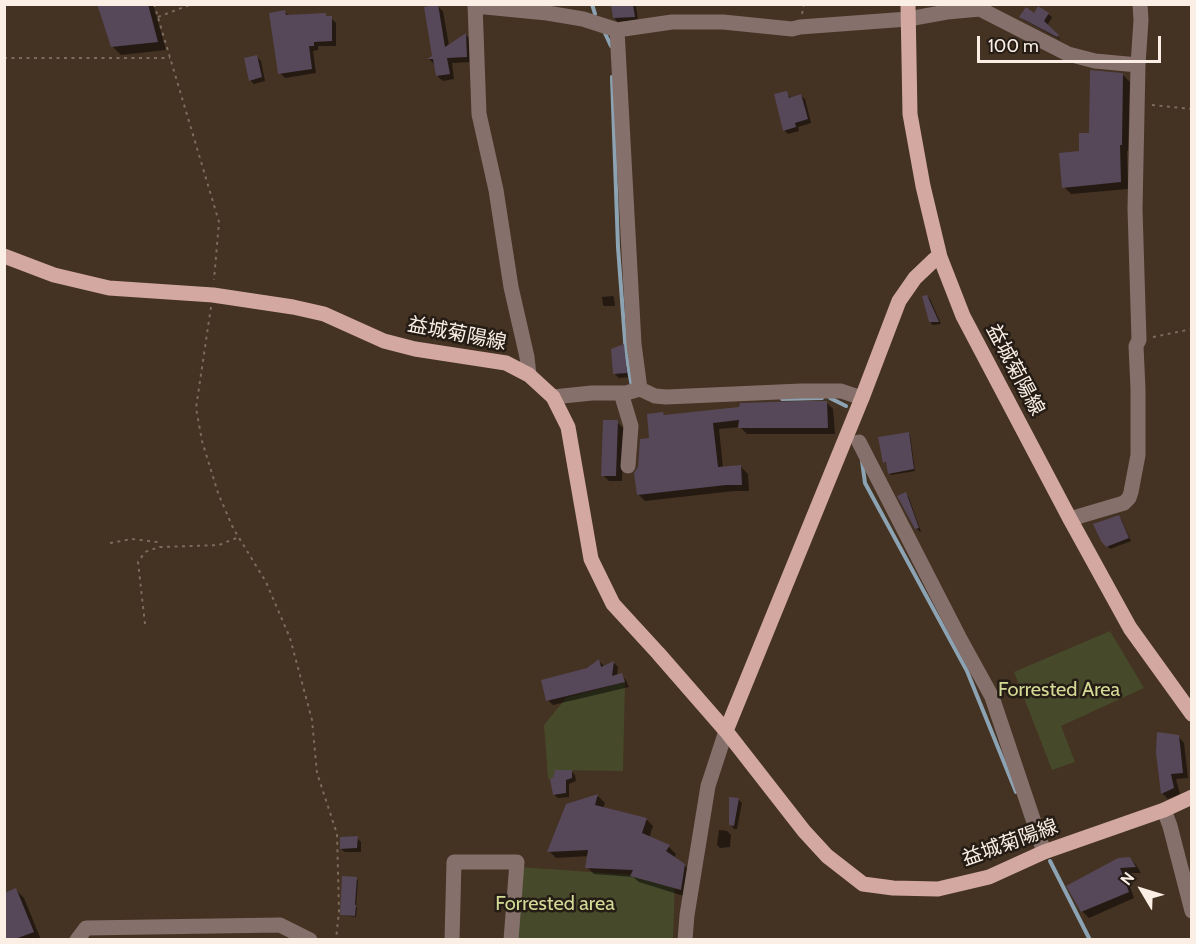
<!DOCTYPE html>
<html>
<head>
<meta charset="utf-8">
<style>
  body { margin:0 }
  #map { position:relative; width:1196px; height:944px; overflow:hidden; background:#443222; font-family:Cabin,sans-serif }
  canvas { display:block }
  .frame { position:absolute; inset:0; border:6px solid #fbefe5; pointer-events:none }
  .north { position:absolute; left:1112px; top:860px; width:60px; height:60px; -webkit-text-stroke:4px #241c15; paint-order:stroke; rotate:308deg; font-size:16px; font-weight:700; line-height:24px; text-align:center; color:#fbefe5 }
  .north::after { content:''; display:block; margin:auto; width:21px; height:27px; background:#fbefe5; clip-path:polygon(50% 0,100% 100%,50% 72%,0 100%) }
  .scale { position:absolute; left:977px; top:36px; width:184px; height:27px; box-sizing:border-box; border:3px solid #fbefe5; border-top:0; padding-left:8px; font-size:18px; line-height:21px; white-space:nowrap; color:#fbefe5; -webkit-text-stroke:4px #241c15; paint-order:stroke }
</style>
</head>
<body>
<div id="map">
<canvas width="1196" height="944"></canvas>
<div class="frame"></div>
<div class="north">N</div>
<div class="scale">100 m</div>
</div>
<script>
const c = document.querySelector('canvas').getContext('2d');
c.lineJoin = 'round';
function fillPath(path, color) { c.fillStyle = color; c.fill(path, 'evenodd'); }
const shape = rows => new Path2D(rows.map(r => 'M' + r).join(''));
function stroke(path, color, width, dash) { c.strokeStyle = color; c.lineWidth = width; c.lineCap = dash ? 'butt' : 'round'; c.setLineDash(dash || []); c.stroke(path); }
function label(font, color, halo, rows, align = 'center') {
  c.font = font + ' Cabin,"Noto Sans JP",sans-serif'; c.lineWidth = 5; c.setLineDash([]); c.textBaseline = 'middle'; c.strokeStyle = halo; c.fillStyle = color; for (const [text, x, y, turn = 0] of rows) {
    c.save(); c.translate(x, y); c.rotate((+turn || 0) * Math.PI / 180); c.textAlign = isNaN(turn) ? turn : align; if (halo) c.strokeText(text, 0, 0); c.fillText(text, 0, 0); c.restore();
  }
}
fillPath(shape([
  [1110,631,1144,688,1061,726,1075,762,1052,770,1014,672],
  [625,682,623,771,555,770,553,778,548,779,544,725,566,698],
  [520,867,675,878,673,939,516,940]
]), '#464a2a');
fillPath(shape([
  [99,4,153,4,166,50,121,55,112,46],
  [619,4,634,4,636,6,638,20,618,22,614,18],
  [437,6,443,11,449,46,466,35,471,40,472,62,452,63,454,79,443,81,437,76,434,64,429,59,434,56],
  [285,12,289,16,325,15,328,18,331,18,336,23,336,46,318,46,318,50,313,51,316,73,285,78,280,73],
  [1048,14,1052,17,1047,26,1061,40,1024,20,1021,17],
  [257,57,261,61,265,81,254,84,250,80],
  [1123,75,1130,82,1128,151,1127,151,1128,189,1071,194,1064,187],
  [786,93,791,98,801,96,805,99,811,123,798,127,799,131,788,134,784,130],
  [613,296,614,298,615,306,604,306,603,305,602,297],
  [927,296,930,299,941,324,933,325,930,322],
  [624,346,627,349,630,377,619,378,615,374],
  [826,402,833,409,835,434,747,434,740,427,719,429,723,468,741,467,748,474,749,491,734,491,645,501,638,494,651,439,663,413,666,417],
  [617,422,623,428,622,481,609,481,603,475],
  [908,433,910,435,915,471,891,475,889,473,888,464,884,462],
  [906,494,909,498,921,532,920,532,916,528],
  [1118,516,1121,519,1131,541,1110,549,1103,540],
  [599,661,605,667,614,663,618,667,617,676,621,675,626,680,629,687,553,705,548,700],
  [1178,736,1184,743,1188,778,1176,779,1180,794,1168,799,1162,793],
  [571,771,575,775,576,781,569,784,569,797,558,798,554,795],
  [598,796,605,803,603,809,646,819,653,826,649,838,669,847,676,854,674,858,684,865,692,873,687,897,639,882,633,877,594,874,587,867,589,856,556,858,549,851,567,805],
  [738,799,742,803,737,829,734,829,731,825],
  [719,830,727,831,731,835,730,847,720,848,717,845],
  [357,838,361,842,361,852,345,852,341,849],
  [1130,858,1136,865,1141,873,1125,873,1134,898,1089,918,1082,911,1068,887],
  [356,879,358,880,356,907,357,908,356,917,343,915,341,914],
  [16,890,24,898,41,940,4,940,4,895]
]), '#0007');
stroke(shape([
  [592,4,595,14],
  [604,31,611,46],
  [612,77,618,247,626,354,632,387],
  [830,398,846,406],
  [782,399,822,398],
  [862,461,865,483,967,671,1016,792],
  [1050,861,1090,940]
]), '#8ca3b3', 4);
fillPath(shape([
  [97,4,148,4,158,42,111,47],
  [438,4,445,47,466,33,467,57,447,58,450,74,436,76,433,59,427,59,432,56,424,7],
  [611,4,633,4,635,17,613,18],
  [1038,6,1049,13,1044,21,1059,35,1057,37,1019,17,1026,7,1034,13],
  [285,10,286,15,326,13,326,16,332,16,332,41,314,42,314,46,309,46,312,69,278,74,269,13],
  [257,55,262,77,249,81,244,58],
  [1090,70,1123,73,1122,145,1120,145,1121,182,1062,188,1059,153,1079,151,1079,133,1089,133],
  [787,91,789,98,801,94,808,119,795,123,796,127,783,131,774,94],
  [927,295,939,322,929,322,922,296],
  [624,344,627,373,613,374,611,349],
  [801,401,827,401,828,428,738,428,739,420,713,423,718,467,741,465,742,485,726,485,637,495,634,473,638,467,640,439,649,438,647,414,663,412,664,415,739,407,740,403],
  [603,420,618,420,616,476,601,476],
  [909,432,914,469,888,474,886,462,883,463,878,437],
  [906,492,919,528,915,529,897,496],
  [1119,515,1129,538,1106,547,1101,541,1093,524],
  [599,659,601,667,614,661,612,676,622,673,625,682,546,701,541,680,587,668],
  [1157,732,1179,735,1183,773,1171,774,1174,788,1161,794,1156,753],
  [555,770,572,770,572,778,566,780,566,793,553,795,550,779,553,778],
  [598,794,595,805,647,818,642,833,670,845,666,851,685,864,681,890,630,876,633,870,585,868,588,850,547,852,566,804],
  [729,797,739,798,734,826,729,825],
  [358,836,357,848,340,849,340,837],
  [1130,857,1136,867,1120,868,1129,892,1081,912,1066,886,1118,858],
  [342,876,357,877,355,905,356,905,355,916,340,915],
  [16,888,34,932,15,939,4,939,4,893]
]), '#564759');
stroke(shape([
  [154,4,219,222,214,280],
  [802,14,804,4],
  [158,17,192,4],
  [4,58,170,58],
  [1152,105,1192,109],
  [211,307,196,408,202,441,218,493,233,528,266,582,290,638,312,720,317,773,337,834,339,911,336,940],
  [1153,337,1192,329],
  [110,543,132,539,157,542,159,547],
  [145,624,138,562,145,552,159,547,219,545,239,537]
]), '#7c6c5e', 2, [3, 4.5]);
stroke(shape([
  [475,4,479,114,496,190,511,287,527,357,529,375],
  [475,6,547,13,583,19,617,30,672,22,723,22,792,29,800,27,908,19,947,12,980,9,1068,54,1095,61,1138,65],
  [617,30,634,344,640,389],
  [621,393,631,426,628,466],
  [553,397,592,393,626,393,640,389,655,396,666,397,801,391,841,391,862,398],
  [859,442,959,637,992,697,1044,852],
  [1070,519,1124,503,1129,498,1131,492,1138,455,1138,389,1136,346,1139,340,1135,209,1138,65,1141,20,1140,4],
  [1164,810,1170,826,1192,911],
  [77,940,86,928,280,925,310,940],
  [452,940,454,862,517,862,511,940],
  [685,940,687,915,708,786,726,731]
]), '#85706c', 15);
stroke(shape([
  [908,4,910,114,923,186,940,257,963,316,1070,519,1130,628,1192,714],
  [4,256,54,275,109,288,213,295,293,307,324,314,384,341,415,349,506,363,529,375,553,397,568,427,591,559,613,604,658,653,726,731,804,831,827,856,863,884,893,888,938,889,989,877,1044,852,1164,810,1192,797],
  [726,731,862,398,899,301,915,278,935,259,940,257]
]), '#d2a8a0', 15);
label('20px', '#fbefe5', '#241c15', [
  ["益城菊陽線",457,334,11],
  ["益城菊陽線",1015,370,62],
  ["益城菊陽線",1010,843,-20]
]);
label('20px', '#d2da96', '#241c15', [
  ["Forrested Area",1059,690],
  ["Forrested area",555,904]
]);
</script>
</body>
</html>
